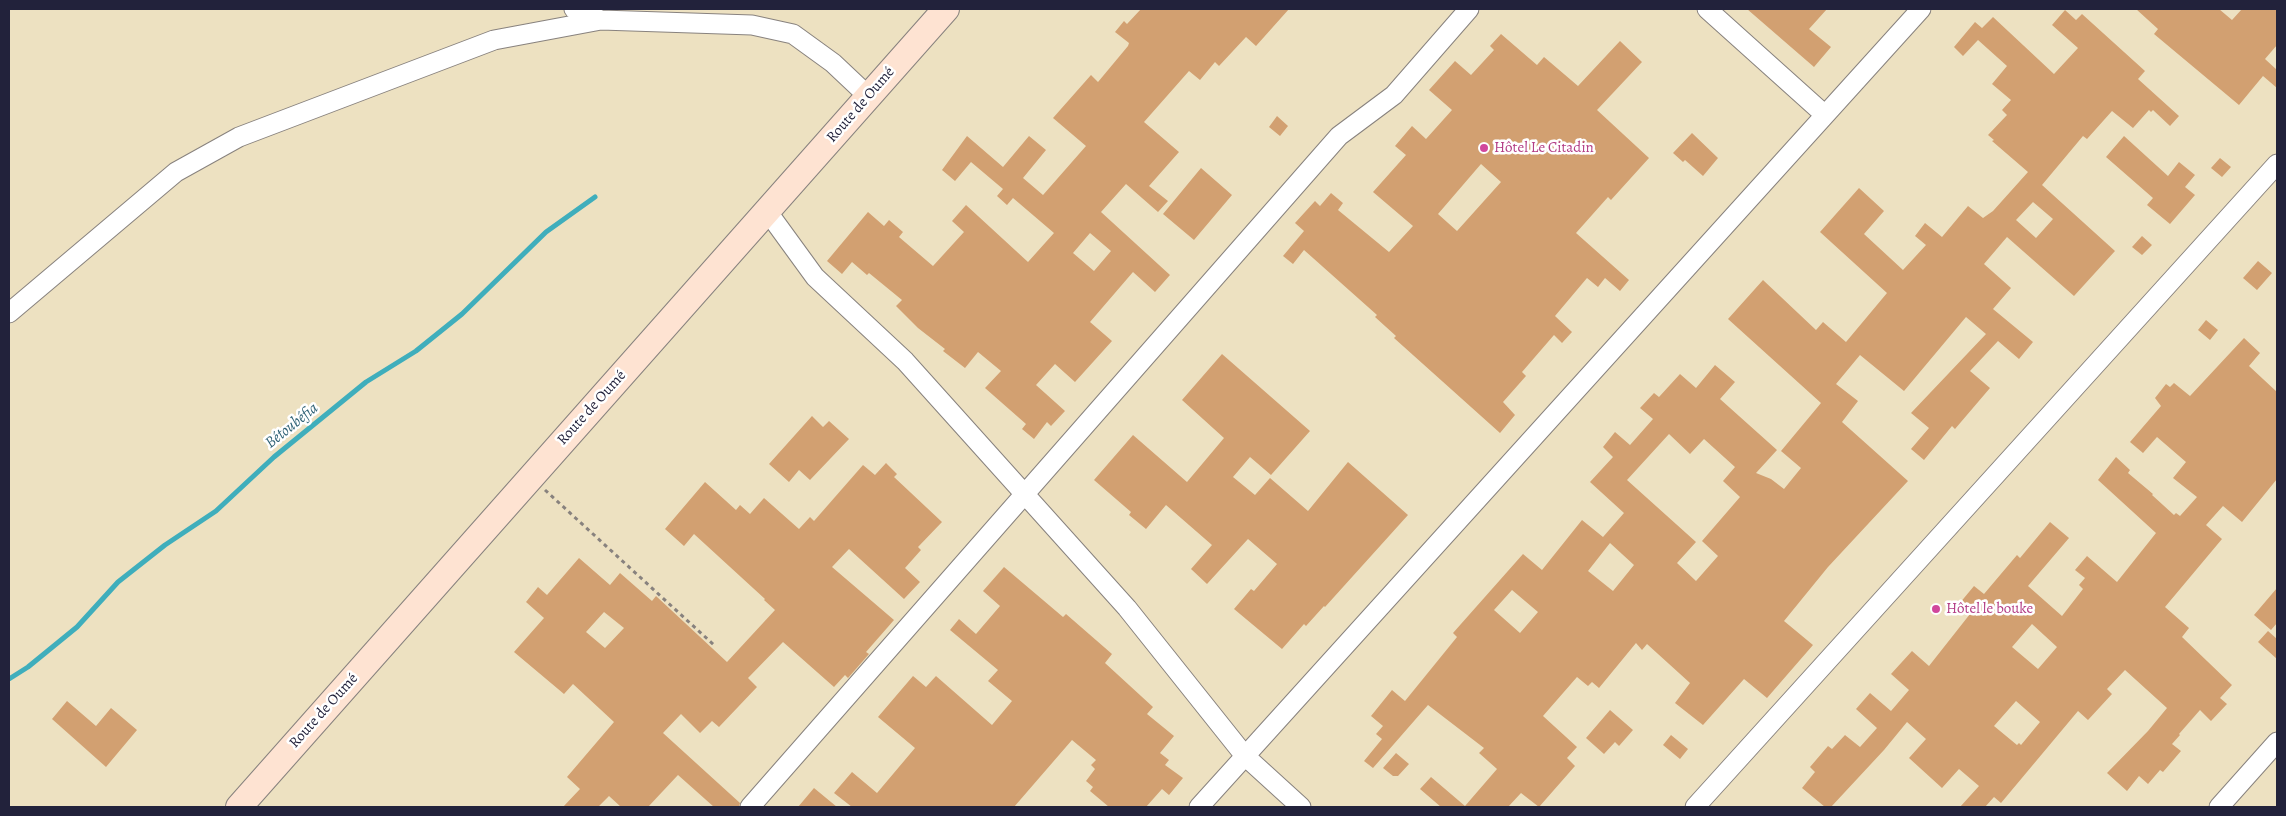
<!DOCTYPE html>
<html>
<head>
<meta charset="utf-8">
<style>
  body { margin:0 }
  #map { position:relative; width:2286px; height:816px; overflow:hidden; background:#ede1c1; font-family:Alegreya,serif }
  canvas { display:block }
  .frame { position:absolute; inset:0; border:10px solid #22223b; pointer-events:none }
</style>
</head>
<body>
<div id="map">
<canvas width="2286" height="816"></canvas>
<div class="frame"></div>
</div>
<script>
const c = document.querySelector('canvas').getContext('2d');
c.lineJoin = 'round';
const shape = rows => new Path2D(rows.map(r => 'M' + r).join(''));
function stroke(path, color, width, dash) { c.strokeStyle = color; c.lineWidth = width; c.lineCap = dash ? 'butt' : 'round'; c.setLineDash(dash || []); c.stroke(path); }
function fillPath(path, color) { c.fillStyle = color; c.fill(path, 'evenodd'); }
function label(font, color, halo, rows, align = 'center') {
  c.font = font + ' Alegreya,serif'; c.lineWidth = 5; c.setLineDash([]); c.textBaseline = 'middle'; c.strokeStyle = halo; c.fillStyle = color; for (const [text, x, y, turn = 0] of rows) {
    c.save(); c.translate(x, y); c.rotate((+turn || 0) * Math.PI / 180); c.textAlign = isNaN(turn) ? turn : align; if (halo) c.strokeText(text, 0, 0); c.fillText(text, 0, 0); c.restore();
  }
}
stroke(shape([
  [9,679,28,667,77,627,118,582,165,545,216,511,274,457,366,382,416,351,462,314,546,232,595,197]
]), '#3faebc', 5);
fillPath(shape([
  [1141,9,1289,9,1256,46,1246,37,1219,66,1215,62,1200,80,1189,71,1144,122,1179,152,1149,186,1168,201,1158,212,1126,184,1101,212,1170,275,1155,292,1133,272,1090,322,1112,341,1075,382,1055,364,1036,385,1065,411,1051,426,1047,422,1034,439,1022,429,1026,424,985,388,1001,371,978,352,965,368,943,351,945,349,918,328,896,306,902,300,869,273,867,275,852,262,842,274,827,261,868,212,884,226,889,220,903,232,899,237,933,266,964,232,952,221,966,205,1028,262,1054,233,1013,198,1007,205,997,196,1003,189,971,162,955,181,942,170,967,136,1003,167,1029,136,1046,150,1023,178,1043,195,1086,146,1053,118,1091,75,1098,82,1128,46,1129,43,1115,32,1124,21,1127,24],
  [1090,233,1111,251,1094,271,1073,253],
  [1747,9,1827,9,1809,29,1831,47,1814,67],
  [2136,9,2219,9,2232,20,2242,9,2277,9,2277,45,2265,59,2277,70,2277,88,2263,76,2239,105,2154,34,2158,29],
  [2065,10,2076,20,2082,14,2145,71,2138,79,2179,116,2170,126,2153,110,2151,112,2149,110,2133,128,2112,111,2087,139,2083,136,2042,185,2115,251,2074,296,2007,237,1984,264,2011,288,1993,309,2033,342,2019,359,1998,341,1970,371,1990,388,1955,429,1952,426,1924,460,1911,449,1929,428,1911,413,1986,334,1966,317,1904,391,1860,355,1836,384,1858,401,1842,422,1908,481,1828,567,1784,621,1813,645,1767,698,1744,679,1703,725,1675,703,1690,683,1647,644,1642,650,1636,643,1599,688,1592,682,1588,686,1577,677,1543,716,1577,747,1567,758,1575,766,1539,807,1521,793,1508,807,1441,807,1420,789,1431,777,1465,806,1497,769,1479,753,1484,748,1428,705,1373,768,1364,761,1382,739,1376,734,1383,726,1371,716,1392,690,1405,701,1457,637,1453,633,1523,554,1542,570,1582,520,1603,537,1624,513,1590,482,1613,457,1603,447,1615,432,1630,445,1653,419,1640,408,1654,393,1659,397,1680,374,1696,388,1715,365,1735,382,1720,399,1777,450,1756,473,1771,479,1784,489,1801,468,1781,451,1821,403,1728,319,1763,280,1816,330,1823,322,1846,342,1887,293,1820,232,1859,188,1884,211,1864,234,1903,270,1926,245,1915,236,1925,223,1942,237,1968,206,1983,218,1993,211,2028,172,1992,141,1994,140,1988,135,2007,115,2002,110,2011,100,1992,84,2007,66,1978,40,1963,56,1954,47,1975,22,1982,28,1993,17,2054,74,2078,48,2052,25],
  [2033,202,2053,219,2036,238,2016,220],
  [1669,434,1690,454,1704,439,1735,467,1723,481,1740,497,1702,541,1718,556,1696,581,1677,563,1696,542,1627,480],
  [1610,543,1634,565,1613,591,1588,571],
  [1512,590,1538,612,1520,633,1494,610],
  [1501,34,1537,65,1544,57,1578,86,1620,41,1642,62,1597,110,1649,158,1611,200,1608,197,1576,233,1629,280,1620,291,1605,278,1598,287,1587,278,1555,316,1572,332,1562,343,1554,335,1522,372,1526,376,1503,402,1515,415,1500,433,1394,338,1396,336,1375,317,1377,315,1304,250,1293,264,1283,256,1304,231,1295,223,1315,201,1320,206,1331,193,1343,203,1338,210,1389,252,1413,226,1373,192,1406,155,1395,146,1412,126,1426,139,1452,110,1429,90,1455,61,1471,75,1494,50,1490,46],
  [1481,164,1501,182,1457,231,1438,214],
  [1277,116,1288,126,1280,136,1269,127],
  [1692,133,1718,158,1703,176,1685,160,1683,162,1673,153],
  [2124,136,2168,176,2179,162,2195,175,2185,187,2195,195,2170,224,2147,205,2153,198,2106,157],
  [2220,158,2231,167,2222,177,2211,168],
  [1201,168,1232,195,1194,240,1163,214],
  [2142,236,2152,245,2142,255,2132,247],
  [2258,261,2272,273,2257,290,2243,278],
  [2206,320,2218,330,2210,340,2198,330],
  [2244,338,2260,353,2249,366,2277,392,2277,479,2242,522,2223,506,2206,525,2222,539,2165,607,2189,628,2182,637,2232,685,2220,698,2227,704,2211,721,2200,710,2179,734,2180,735,2172,744,2181,751,2163,772,2160,770,2148,784,2139,776,2127,791,2107,773,2148,731,2167,708,2125,670,2107,689,2112,694,2088,720,2078,711,2001,803,1994,797,1985,807,1960,807,1979,786,1959,769,1942,788,1909,758,1926,739,1907,722,1884,750,1831,807,1825,807,1802,788,1815,772,1810,767,1828,746,1832,749,1845,735,1860,747,1877,728,1856,709,1870,693,1891,711,1909,690,1891,674,1912,651,1929,666,1970,614,1959,604,1974,586,1984,594,2017,555,2020,558,2050,522,2069,538,2028,586,2062,616,2083,589,2079,585,2085,578,2075,570,2087,556,2117,582,2156,533,2098,480,2116,457,2130,470,2128,473,2153,494,2152,495,2174,515,2176,513,2180,516,2197,497,2173,478,2186,462,2157,437,2143,453,2130,442,2161,406,2155,398,2166,384,2170,387,2174,383,2190,396],
  [2032,624,2057,647,2038,669,2012,647],
  [2016,701,2040,722,2021,745,2019,743,2017,745,1994,726],
  [1222,354,1310,431,1271,475,1250,457,1233,477,1255,495,1270,478,1308,511,1348,462,1408,515,1325,607,1324,606,1306,626,1304,624,1282,649,1234,609,1251,589,1254,591,1277,564,1248,539,1207,584,1191,569,1212,545,1166,505,1146,529,1129,515,1131,512,1094,480,1133,435,1187,482,1224,438,1182,400],
  [812,416,823,427,829,421,849,439,810,480,799,470,789,482,769,464],
  [886,463,897,474,894,477,942,522,918,547,921,550,905,568,920,582,904,599,849,549,832,567,894,620,866,652,869,654,848,678,845,675,834,687,783,642,748,678,757,687,719,727,712,721,700,733,681,714,663,733,740,803,739,807,714,807,678,775,648,807,621,807,609,796,598,807,563,807,580,789,567,777,614,722,573,684,564,694,514,652,544,618,526,602,538,587,547,595,579,558,610,585,620,573,652,601,656,596,727,662,775,610,764,600,765,599,694,534,684,546,665,529,705,482,736,510,740,505,750,514,764,498,799,529,810,517,814,521,863,465,875,475],
  [604,612,624,628,605,648,586,632],
  [1004,567,1063,617,1066,614,1112,654,1105,663,1153,707,1147,714,1174,736,1160,753,1169,760,1165,765,1183,778,1169,795,1162,789,1146,807,1109,807,1090,791,1093,787,1086,781,1095,769,1091,765,1096,760,1072,740,1014,807,852,807,834,793,852,772,877,793,915,748,878,717,913,676,926,687,936,676,992,725,1012,701,988,681,998,670,950,630,959,619,976,634,1000,606,983,591],
  [2277,588,2277,623,2271,630,2254,615],
  [2268,631,2277,639,2277,659,2258,642],
  [67,701,96,726,111,708,137,730,106,767,52,719],
  [1610,710,1633,730,1619,746,1615,742,1604,754,1586,738],
  [1671,735,1688,749,1680,759,1663,745],
  [1396,753,1409,764,1398,776,1393,776,1383,768],
  [814,788,837,807,798,807]
]), '#d2a071');
const street = shape([
  [574,9,601,20],
  [1707,9,1825,115],
  [767,211,815,277,905,361,1127,608,1245,756,1301,807],
  [9,313,176,172,239,137,494,40,601,20,752,25,793,34,833,63,868,96],
  [750,807,1339,136,1394,95,1469,9],
  [1199,807,1921,9],
  [1695,807,2277,164],
  [2219,807,2277,742]
]);
const secondary = shape([
  [239,807,946,9]
]);
stroke(street, '#88827e', 21);
stroke(secondary, '#88827e', 28);
stroke(shape([
  [545,490,714,645]
]), '#88827e', 3, [4, 4]);
stroke(street, '#fff', 19);
stroke(secondary, '#fee3d2', 26);
for (const [x, y, r, color] of [
  [1484,148,5,"#d1479c"],
  [1936,609,5,"#d1479c"]
]) { const dot = new Path2D(); dot.arc(x, y, r, 0, 2 * Math.PI); c.fillStyle = color; c.fill(dot); stroke(dot, '#fff', 2); }
label('15px', '#22223b', '#fff', [
  ["Route de Oumé",861,105,-49],
  ["Route de Oumé",592,408,-48],
  ["Route de Oumé",324,711,-48]
]);
label('15px', '#b23c85', '#fff', [
  ["Hôtel Le Citadin",1494,148],
  ["Hôtel le bouke",1946,609]
], 'left');
label('italic 16px', '#2f6175', '#fff', [
  ["Bétoubéfia",292,426,-39]
]);
</script>
</body>
</html>
